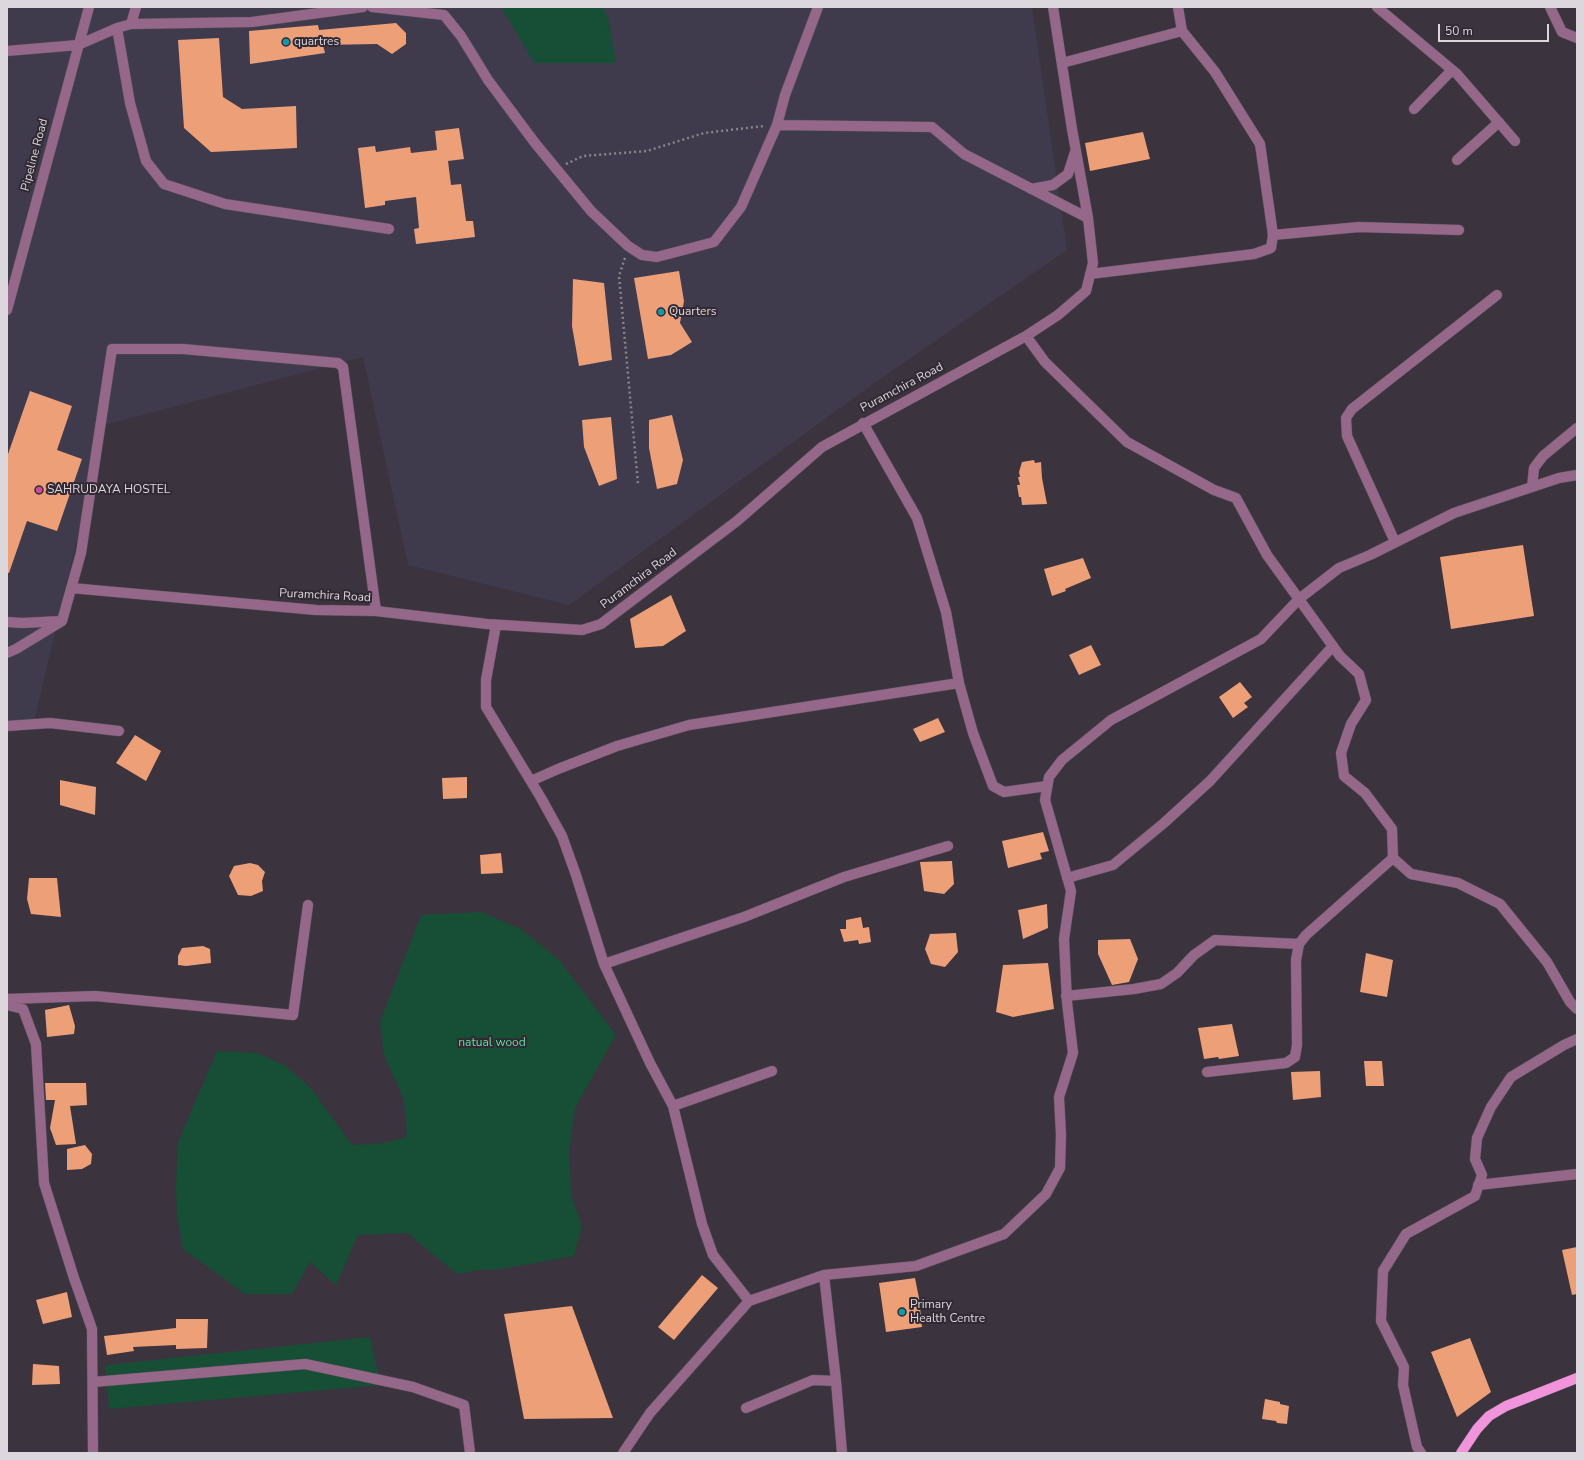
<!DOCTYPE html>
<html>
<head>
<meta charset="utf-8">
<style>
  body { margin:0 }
  #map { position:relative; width:1584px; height:1460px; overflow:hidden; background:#3b333d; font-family:"Nunito Sans",sans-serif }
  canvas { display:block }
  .frame { position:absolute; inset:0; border:8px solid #dcd7dd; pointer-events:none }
  .scale { position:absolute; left:1438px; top:24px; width:111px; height:18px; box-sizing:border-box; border:2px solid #dcd7dd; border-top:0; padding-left:5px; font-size:12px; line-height:14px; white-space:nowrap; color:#dcd7dd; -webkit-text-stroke:3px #312933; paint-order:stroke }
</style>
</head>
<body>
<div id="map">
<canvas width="1584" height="1460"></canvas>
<div class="frame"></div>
<div class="scale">50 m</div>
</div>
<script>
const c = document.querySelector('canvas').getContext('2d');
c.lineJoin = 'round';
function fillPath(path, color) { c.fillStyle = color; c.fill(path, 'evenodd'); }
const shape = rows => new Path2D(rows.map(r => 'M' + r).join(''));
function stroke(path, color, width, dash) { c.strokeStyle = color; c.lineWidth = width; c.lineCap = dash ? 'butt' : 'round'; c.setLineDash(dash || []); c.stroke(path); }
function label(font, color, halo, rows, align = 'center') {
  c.font = font + ' "Nunito Sans",sans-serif'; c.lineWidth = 4; c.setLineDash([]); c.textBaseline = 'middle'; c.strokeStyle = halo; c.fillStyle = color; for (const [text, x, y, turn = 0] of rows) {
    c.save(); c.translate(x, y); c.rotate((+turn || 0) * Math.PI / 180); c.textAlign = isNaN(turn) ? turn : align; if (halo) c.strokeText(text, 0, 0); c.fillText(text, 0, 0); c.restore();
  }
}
fillPath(shape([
  [7,7,1032,7,1067,250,876,382,569,605,408,565,363,357,104,425,32,730,7,726]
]), '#3f3b4d');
fillPath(shape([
  [501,7,602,7,608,17,616,63,534,63],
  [481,912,521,929,559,960,616,1035,575,1108,569,1152,571,1195,582,1226,574,1256,501,1269,479,1270,457,1274,407,1233,358,1235,336,1285,310,1262,292,1294,245,1294,183,1249,177,1217,176,1185,178,1142,217,1051,257,1053,284,1065,311,1088,352,1145,384,1143,407,1137,406,1118,403,1098,384,1055,380,1022,421,915],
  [370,1337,381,1385,109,1409,105,1365]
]), '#174e36');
fillPath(shape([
  [396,23,406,33,406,44,392,54,377,44,323,45,325,53,250,64,249,31,318,25,319,30],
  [219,38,223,97,242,109,296,106,297,148,211,152,184,128,178,40],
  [459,128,464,159,448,161,451,185,461,184,466,221,473,221,475,237,416,244,414,229,419,228,416,197,385,201,385,205,365,208,358,148,375,146,376,152,410,147,411,153,437,150,435,131],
  [1143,132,1150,159,1090,171,1085,143],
  [679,271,684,301,680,323,692,342,671,355,648,359,634,278],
  [573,279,604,283,612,360,579,366,572,326],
  [30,391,72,406,57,450,82,459,57,531,27,521,9,573,7,573,7,457],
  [672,415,683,460,677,484,657,489,649,448,649,420],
  [611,417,617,479,599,486,584,447,582,420],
  [1034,460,1035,463,1041,462,1042,478,1047,504,1022,505,1021,497,1019,497,1017,485,1020,485,1018,477,1020,477,1019,472,1022,462],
  [1523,545,1534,616,1451,629,1440,557],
  [1083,558,1091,578,1065,589,1066,591,1052,596,1044,569],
  [671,595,686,631,663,646,635,648,630,619],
  [1091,645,1101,665,1079,675,1069,655],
  [1240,682,1252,697,1244,703,1248,707,1233,718,1219,697],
  [938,718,945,732,920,742,913,729],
  [135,735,161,751,146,781,116,763],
  [467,777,467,798,443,799,442,778],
  [60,780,96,787,95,815,60,805],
  [1043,832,1049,851,1040,853,1042,859,1008,868,1002,841],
  [501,853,503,873,481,874,480,855],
  [952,861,954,884,944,894,924,891,920,862],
  [250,863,258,865,265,872,262,881,263,891,251,896,238,895,229,876,234,866],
  [29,878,57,878,61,917,31,914,27,899],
  [1047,904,1048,928,1023,939,1018,910],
  [861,917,863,928,869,927,871,942,859,944,858,940,844,942,840,929,846,929,846,920],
  [956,933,958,952,945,967,931,964,925,949,930,934],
  [1130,939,1138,959,1129,982,1112,985,1098,954,1098,940],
  [203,946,210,949,211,963,186,966,178,965,178,956,182,948],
  [1366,953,1393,960,1387,997,1360,992],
  [1048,963,1054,1009,1013,1017,996,1012,1003,965],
  [69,1005,75,1026,74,1034,47,1037,45,1010],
  [1232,1024,1239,1056,1219,1059,1218,1057,1204,1059,1198,1028],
  [1364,1061,1382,1061,1384,1086,1366,1086],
  [1320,1071,1321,1097,1293,1100,1291,1072],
  [45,1083,86,1083,87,1105,70,1106,76,1144,56,1145,50,1128,55,1100,46,1100],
  [85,1145,92,1154,91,1164,82,1169,67,1170,67,1149],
  [1577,1247,1577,1294,1572,1295,1562,1250],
  [702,1275,718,1288,674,1340,658,1327],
  [915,1278,919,1298,922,1327,886,1332,879,1283],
  [67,1292,72,1317,43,1324,36,1300],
  [572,1306,613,1418,524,1419,504,1314],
  [176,1319,208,1319,207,1348,176,1349,176,1345,133,1347,134,1351,107,1355,104,1336,176,1328],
  [1470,1338,1491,1392,1457,1417,1431,1352],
  [33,1364,59,1366,60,1384,32,1385],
  [1265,1399,1280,1402,1280,1404,1289,1406,1287,1424,1277,1423,1276,1421,1262,1419]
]), '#ed9f78');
const minor = shape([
  [372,7,444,15,461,36,488,80,535,143,591,211,628,246,642,255,657,257,714,242,741,207,777,125,785,95,818,7],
  [1053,7,1072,129,1088,218,1093,263,1086,291,1058,315,1026,336,1045,362,1127,442,1214,490,1236,498,1267,555,1340,656,1359,674,1366,700,1351,724,1341,753,1344,776,1365,793,1392,829,1393,858,1411,874,1458,883,1500,904,1547,962,1570,1002,1577,1009],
  [1377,7,1457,74,1515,141],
  [1550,7,1562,32,1577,38],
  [131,24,136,7],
  [117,28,130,103,146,161,164,184,225,204,389,229],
  [7,51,78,45,117,28,131,24,252,22,363,7],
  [1062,63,1182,31],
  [1414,109,1452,70],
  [777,125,932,127,964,154,1088,218],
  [1457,160,1499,122],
  [1031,189,1053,185,1068,174,1075,152],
  [1273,235,1359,227,1459,230],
  [1090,274,1254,254,1271,248,1273,235,1260,144,1215,72,1182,31,1178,7],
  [7,310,89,7],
  [863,423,917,518,946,612,959,683,973,733,993,786,1004,792,1047,786],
  [1532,487,1534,468,1543,456,1577,428],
  [1395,542,1347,436,1346,418,1352,409,1497,295],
  [71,588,316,610,376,611,487,624,582,630,601,624,737,521,822,447,1026,336],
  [7,622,22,623,61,621],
  [496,625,486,680,486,707,541,798,562,836,576,875,604,964,650,1063,673,1106,702,1224,713,1255,749,1301],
  [7,653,16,649,62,621,81,553,112,349,183,349,338,363,343,367,376,611],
  [7,726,50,723,119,731],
  [531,781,558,769,617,746,689,725,959,683],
  [1067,878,1113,865,1164,823,1210,781,1333,646],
  [604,964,744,917,844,877,948,846],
  [1066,996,1134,989,1161,984,1177,973,1194,955,1215,940,1299,944],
  [7,999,95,996,293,1015,308,905],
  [7,1005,23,1009,36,1044,44,1183,74,1278,92,1329,93,1453],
  [1207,1072,1286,1063,1295,1057,1297,1045,1296,960,1299,944,1306,935,1393,858],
  [673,1106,772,1071],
  [1478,1185,1577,1174],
  [824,1275,836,1381,842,1453],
  [93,1382,305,1364,413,1387,464,1405,470,1453],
  [746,1408,813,1380,836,1381],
  [623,1453,650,1413,749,1301,824,1275,916,1266,1004,1234,1046,1194,1060,1168,1061,1135,1059,1097,1073,1053,1067,1002,1064,939,1071,891,1045,800,1049,777,1062,760,1111,720,1261,639,1299,599,1339,568,1370,555,1454,513,1559,478,1577,475],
  [1421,1453,1417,1447,1403,1385,1404,1367,1381,1321,1383,1271,1406,1234,1475,1196,1482,1175,1475,1159,1477,1138,1491,1107,1511,1077,1564,1045,1577,1039]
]);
const major = shape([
  [1461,1453,1477,1429,1489,1416,1506,1406,1577,1378]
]);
stroke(minor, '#58515a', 11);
stroke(major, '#58515a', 11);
stroke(shape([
  [566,164,583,156,647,151,704,133,764,126],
  [625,258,619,276,638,484]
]), '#89838b', 2.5, [2, 3]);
stroke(minor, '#956789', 10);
stroke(major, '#f294db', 10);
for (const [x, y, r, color] of [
  [286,42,4,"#0f9aa8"],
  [661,312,4,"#0f9aa8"],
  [39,490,4,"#d1479c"],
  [902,1312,4,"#0f9aa8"]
]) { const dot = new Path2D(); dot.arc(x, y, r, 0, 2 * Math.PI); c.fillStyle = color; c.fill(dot); stroke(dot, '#312933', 1.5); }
label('12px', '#dcd7dd', '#312933', [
  ["quartres",294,42],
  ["Quarters",669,312],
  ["SAHRUDAYA HOSTEL",47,490],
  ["Primary",910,1305],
  ["Health Centre",910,1319]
], 'left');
label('12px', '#dcd7dd', '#312933', [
  ["Pipeline Road",35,155,-75],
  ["Puramchira Road",902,388,-28],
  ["Puramchira Road",639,579,-37],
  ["Puramchira Road",325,596,3]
]);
label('12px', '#60dca3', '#312933', [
  ["natual wood",492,1043]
]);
</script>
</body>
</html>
